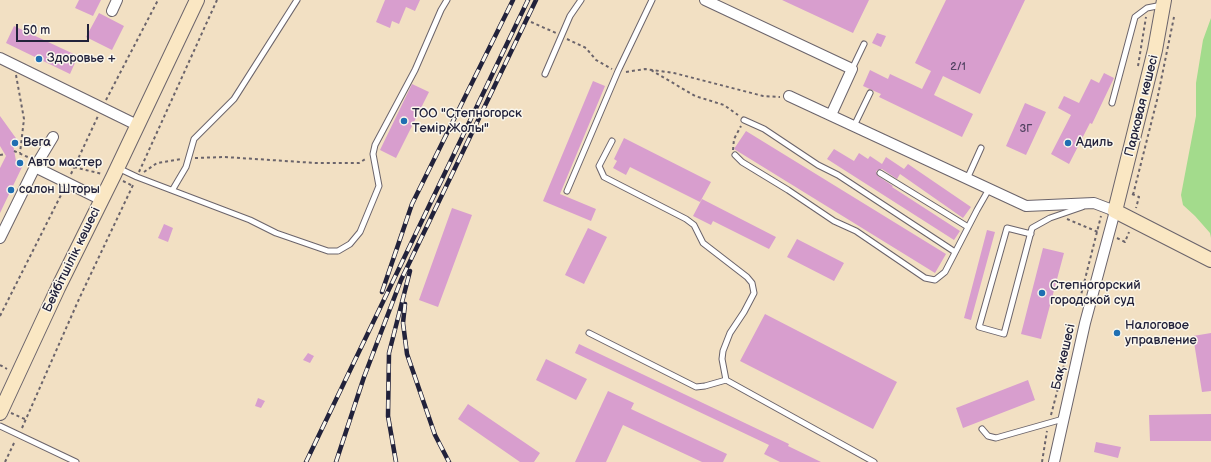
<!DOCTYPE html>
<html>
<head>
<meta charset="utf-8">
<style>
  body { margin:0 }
  #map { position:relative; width:1211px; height:462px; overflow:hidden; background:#f2e0c3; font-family:"Balsamiq Sans",sans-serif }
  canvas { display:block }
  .scale { position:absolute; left:16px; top:24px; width:73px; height:18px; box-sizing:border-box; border:2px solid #22223b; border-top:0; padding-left:5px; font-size:12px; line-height:14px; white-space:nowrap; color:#22223b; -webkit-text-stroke:3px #fbf7ec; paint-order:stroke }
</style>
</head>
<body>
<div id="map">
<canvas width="1211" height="462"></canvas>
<div class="scale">50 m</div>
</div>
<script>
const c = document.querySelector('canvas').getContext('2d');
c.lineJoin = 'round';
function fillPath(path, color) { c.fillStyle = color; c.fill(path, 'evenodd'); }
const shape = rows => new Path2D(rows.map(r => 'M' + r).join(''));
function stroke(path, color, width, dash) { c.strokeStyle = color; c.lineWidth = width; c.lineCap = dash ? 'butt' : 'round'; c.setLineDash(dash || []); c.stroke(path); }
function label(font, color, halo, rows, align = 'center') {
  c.font = font + ' "Balsamiq Sans",sans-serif'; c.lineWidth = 3; c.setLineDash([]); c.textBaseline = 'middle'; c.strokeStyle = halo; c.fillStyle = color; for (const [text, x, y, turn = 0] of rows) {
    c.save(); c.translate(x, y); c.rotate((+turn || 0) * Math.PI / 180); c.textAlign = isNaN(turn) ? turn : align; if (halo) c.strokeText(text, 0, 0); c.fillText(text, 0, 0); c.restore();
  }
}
fillPath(shape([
  [1211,18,1211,238,1210,233,1195,216,1183,205,1181,195,1196,116,1196,83,1203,40]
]), '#a3db8c');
fillPath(shape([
  [79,0,101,0,93,16,75,8],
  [385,0,420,0,415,11,406,7,399,24,392,21,390,28,376,22],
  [782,0,869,0,853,33],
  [946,0,1025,0,980,94,943,76,934,95,973,114,962,137,879,97,881,94,863,86,870,70,888,79,890,74,922,89,931,71,915,63],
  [99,13,124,26,112,50,86,37],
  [14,26,78,56,70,74,6,43],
  [877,33,886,36,881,47,872,43],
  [1104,73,1114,78,1092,124,1090,123,1069,164,1051,154,1071,115,1058,108,1064,96,1079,103,1091,79,1099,83],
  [593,81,605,86,560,194,596,209,591,221,543,201],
  [412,84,429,92,396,158,380,150],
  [1025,103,1046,112,1026,155,1006,146],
  [0,116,18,141,13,144,16,161,23,165,0,213,0,168,6,156,0,146],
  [746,131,946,254,935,273,734,149],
  [624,138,711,182,700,202,630,167,626,175,613,168,617,161,614,159],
  [834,149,854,161,859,153,868,159,870,156,882,164,886,157,904,169,908,164,971,207,963,218,900,174,897,179,882,169,876,171,878,176,893,186,892,187,960,231,954,240,827,159],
  [702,199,776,237,769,249,713,221,711,225,693,216],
  [452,208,472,215,438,307,419,300],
  [164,224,173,228,168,242,158,238],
  [588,228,607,237,584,284,565,275],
  [987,230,995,232,971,320,964,318],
  [797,239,844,263,834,281,787,257],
  [1043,248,1064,253,1041,339,1021,334],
  [765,314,897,382,873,429,740,361],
  [1211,333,1211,391,1202,392,1193,336],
  [579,344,789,444,788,446,821,462,780,462,764,454,769,445,575,353],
  [308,353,314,356,310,363,303,360],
  [546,359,587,379,576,400,536,380],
  [1028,380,1035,400,963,428,956,408],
  [608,391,634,403,631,409,727,454,723,462,702,462,623,425,606,462,575,462],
  [258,398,265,401,261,408,255,406],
  [468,404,540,453,534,462,520,462,458,419],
  [1211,414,1211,441,1150,441,1149,415],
  [1096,442,1121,447,1118,458,1094,452]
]), '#d89ece');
const lane = shape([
  [852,69,864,44],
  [545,74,570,16,581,0],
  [1112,103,1135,17,1147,8,1162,5],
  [744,120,764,129,818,165,838,175,955,252],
  [854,126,870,93],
  [612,141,599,166,604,177,686,219,694,225,703,243,747,277,752,283,754,293,744,312,730,333,723,351,722,359,726,380],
  [735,155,742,162,788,190,834,221,856,231,925,278,935,280,945,272,977,210,989,189],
  [118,168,137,177,250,220,276,233,328,251,338,251,350,244,360,232,379,186,373,154,375,145,415,70,441,10,447,0],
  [880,173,968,227],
  [967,179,981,148],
  [173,189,186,167,194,139,234,99,297,0],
  [567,191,618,71,652,0],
  [1031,234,1007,228,979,327,1004,334,1032,228,1050,218,1082,207],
  [589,333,696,387,705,386,726,380,874,462],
  [0,426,76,462],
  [982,429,988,436,996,438,1063,419]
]);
const street = shape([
  [705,0,852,69,831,115],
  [112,11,117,0],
  [0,58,137,125],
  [789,96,1026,206,1094,203,1115,211,1085,323,1054,462],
  [35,167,102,200],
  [0,238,35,167,53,137]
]);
const secondary = shape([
  [1164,0,1155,50,1115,211,1211,260],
  [0,413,58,288,113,177,197,0]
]);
stroke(lane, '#6b646b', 7);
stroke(street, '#6b646b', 12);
stroke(secondary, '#6b646b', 16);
stroke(shape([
  [531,22,556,33],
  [567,39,586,48,596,60,612,69],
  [1138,66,1146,17],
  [651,70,695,96,724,105,738,115],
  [626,72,645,69,674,73,763,96,780,97],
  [16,75,24,119,20,153],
  [106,100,158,0],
  [733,150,734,139,741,126],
  [14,151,30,158],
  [0,155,5,154],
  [195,158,225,157,316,163,359,163,367,158],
  [74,167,102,174],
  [139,172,217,0],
  [144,172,157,163,181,159],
  [71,174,98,116],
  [123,181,133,186],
  [1132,194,1139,197,1136,208],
  [1133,195,1157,100,1174,17],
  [1067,219,1098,232],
  [1117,238,1125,242,1129,232],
  [1080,299,1101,216],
  [0,316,63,191],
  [0,365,7,369],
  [11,413,27,420],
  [1051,415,1069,346],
  [22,428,79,299,134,183],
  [5,462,15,441],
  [1042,462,1047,431]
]), '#6b646b', 2, [3, 3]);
stroke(lane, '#fff', 5);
stroke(street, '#fff', 10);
stroke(secondary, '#fae7c3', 14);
const rail = shape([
  [382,292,412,204,513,0],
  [405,304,403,323,407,354,435,435,449,462],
  [306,462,528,0],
  [336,462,364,377,401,280,536,0],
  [396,462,388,416,389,353,410,271]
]);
stroke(rail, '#22223b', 4.5);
stroke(rail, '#fbf7ec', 3, [9]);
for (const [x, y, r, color] of [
  [39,59,4,"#1f6fb2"],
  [404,121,4,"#1f6fb2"],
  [15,143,4,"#1f6fb2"],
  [1068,143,4,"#1f6fb2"],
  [20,163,4,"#1f6fb2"],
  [11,190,4,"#1f6fb2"],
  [1042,293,4,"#1f6fb2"],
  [1117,333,4,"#1f6fb2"]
]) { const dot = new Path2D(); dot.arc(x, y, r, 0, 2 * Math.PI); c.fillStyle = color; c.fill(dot); stroke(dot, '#fbf7ec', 1.5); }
label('11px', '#504160', null, [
  ["2/1",958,67],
  ["3Г",1026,129]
]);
label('13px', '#22223b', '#fbf7ec', [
  ["Здоровье +",47,59],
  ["ТОО \"Степногорск",412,114],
  ["Темiр Жолы\"",412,129],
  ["Вега",23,143],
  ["Адиль",1076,143],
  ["Авто мастер",28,163],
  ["салон Шторы",19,190],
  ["Степногорский",1050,286],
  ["городской суд",1050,301],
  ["Налоговое",1125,326],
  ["управление",1125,341]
], 'left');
label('13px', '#22223b', '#fbf7ec', [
  ["Парковая көшесі",1142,106,-76],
  ["Бейбітшілік көшесі",72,260,-64],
  ["Бақ көшесі",1064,357,-77]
]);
</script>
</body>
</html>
